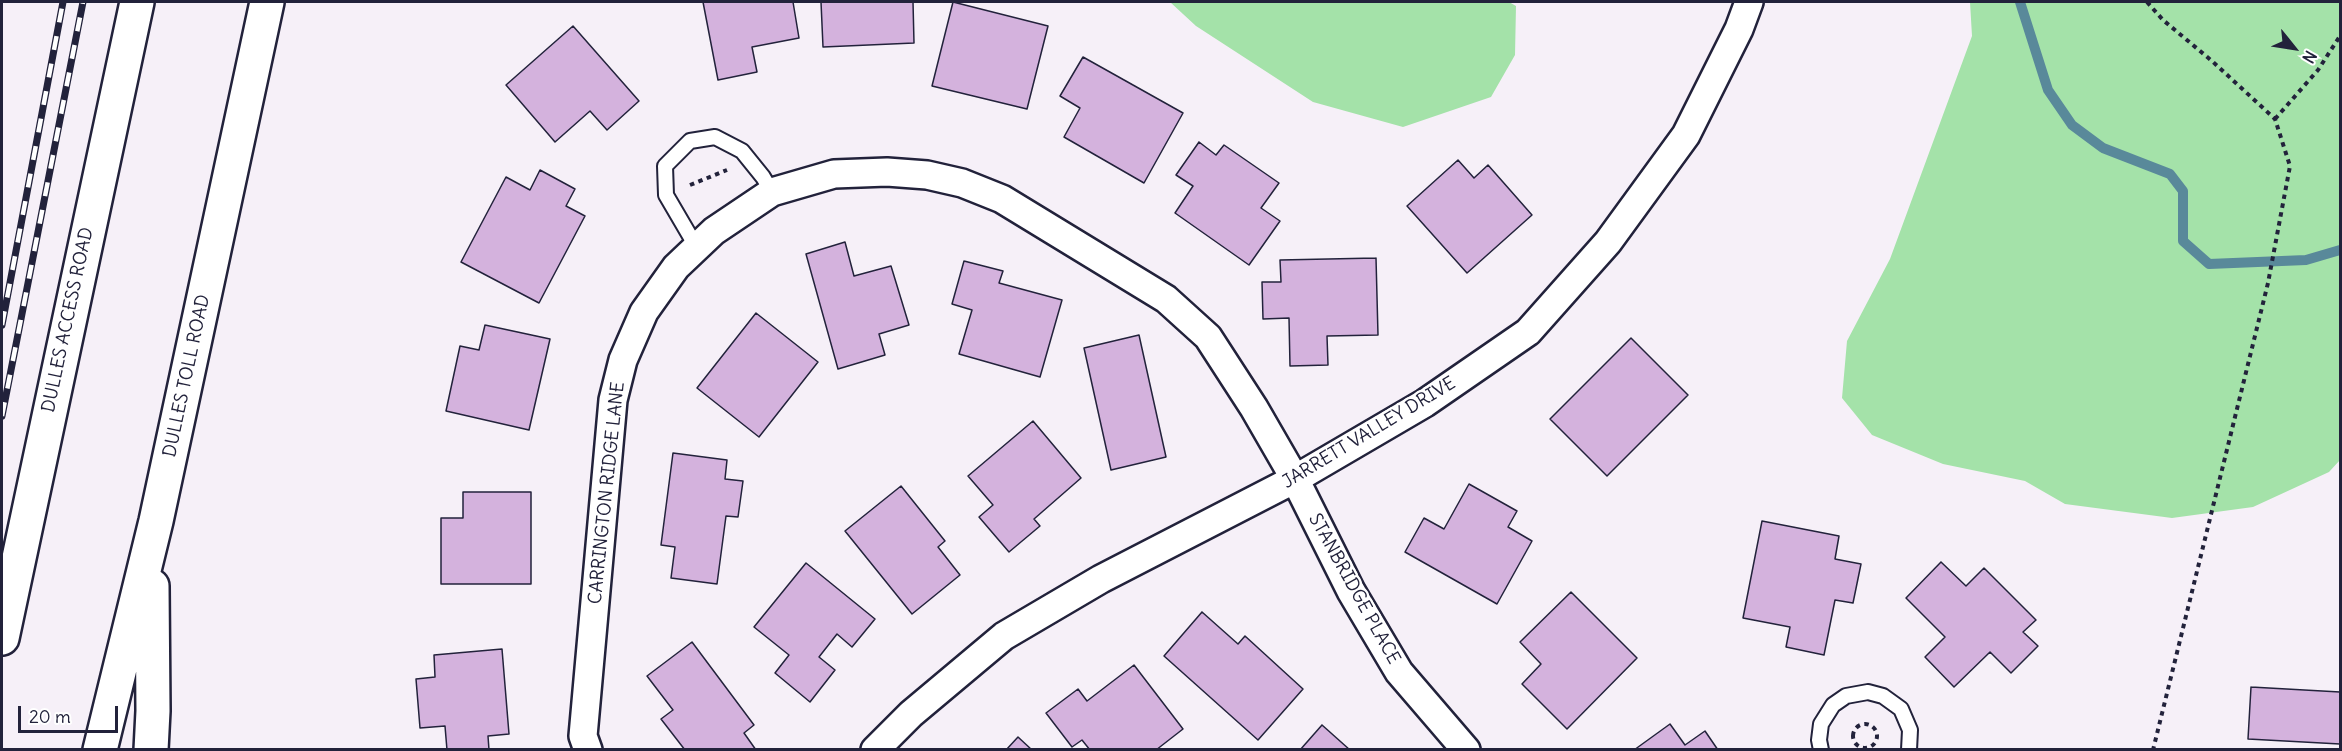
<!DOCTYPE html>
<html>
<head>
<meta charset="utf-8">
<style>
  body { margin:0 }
  #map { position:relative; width:2342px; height:751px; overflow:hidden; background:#f6f0f8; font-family:Delius,sans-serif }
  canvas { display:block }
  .frame { position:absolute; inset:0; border:3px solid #22223b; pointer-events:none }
  .north { position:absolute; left:2264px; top:18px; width:60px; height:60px; -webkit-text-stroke:4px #fff; paint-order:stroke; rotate:120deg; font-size:16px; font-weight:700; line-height:24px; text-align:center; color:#22223b }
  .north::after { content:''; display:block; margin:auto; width:21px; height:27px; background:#22223b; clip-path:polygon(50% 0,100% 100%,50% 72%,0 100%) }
  .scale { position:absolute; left:18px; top:706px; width:100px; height:27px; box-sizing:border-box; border:3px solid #22223b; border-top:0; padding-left:8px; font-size:18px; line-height:21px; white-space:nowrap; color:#22223b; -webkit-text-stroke:4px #fff; paint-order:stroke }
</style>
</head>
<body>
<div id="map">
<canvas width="2342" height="751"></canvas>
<div class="frame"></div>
<div class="north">N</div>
<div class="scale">20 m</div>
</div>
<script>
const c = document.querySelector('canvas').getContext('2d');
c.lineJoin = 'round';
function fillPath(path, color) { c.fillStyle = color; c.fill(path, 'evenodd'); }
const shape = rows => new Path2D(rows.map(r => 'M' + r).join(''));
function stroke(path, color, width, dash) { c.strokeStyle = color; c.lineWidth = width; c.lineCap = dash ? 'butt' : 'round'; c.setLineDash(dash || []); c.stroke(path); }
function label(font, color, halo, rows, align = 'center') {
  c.font = font + ' Delius,sans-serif'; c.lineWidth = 4.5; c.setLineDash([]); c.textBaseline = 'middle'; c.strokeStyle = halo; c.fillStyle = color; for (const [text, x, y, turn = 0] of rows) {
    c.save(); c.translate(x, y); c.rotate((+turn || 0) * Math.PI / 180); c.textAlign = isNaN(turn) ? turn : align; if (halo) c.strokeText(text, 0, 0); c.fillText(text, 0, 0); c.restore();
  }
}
fillPath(shape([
  [1170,2,1509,2,1516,6,1515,55,1491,97,1403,127,1313,102,1196,26],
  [1970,2,2340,2,2340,460,2329,472,2253,507,2172,518,2065,504,2025,481,1943,464,1872,435,1842,398,1847,341,1890,259,1972,36]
]), '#a4e2a9');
stroke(shape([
  [2020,2,2048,90,2072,125,2103,148,2170,174,2183,191,2183,241,2209,264,2306,260,2340,250]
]), '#59899a', 10);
const building = shape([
  [703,2,793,2,799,38,752,47,757,72,718,80,703,2],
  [821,2,913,2,914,43,823,47,821,2],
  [953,2,1048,26,1027,109,932,86,953,2],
  [573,26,639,101,607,130,590,111,555,142,506,85,573,26],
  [1083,57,1183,113,1144,183,1064,137,1080,108,1060,96,1083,57],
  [1199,142,1216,155,1224,145,1279,183,1261,208,1280,221,1249,265,1175,213,1193,186,1176,175,1199,142],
  [1458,160,1474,178,1488,165,1532,215,1467,273,1407,206,1458,160],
  [540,170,575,189,566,206,585,216,539,303,461,262,506,177,530,190,540,170],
  [845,242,854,276,891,266,909,325,879,334,885,355,838,369,806,254,845,242],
  [1376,258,1378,335,1327,336,1328,365,1290,366,1289,318,1263,319,1262,282,1281,282,1280,260,1376,258],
  [964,261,1003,271,999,283,1062,300,1040,377,959,354,972,310,952,304,964,261],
  [756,313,818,362,759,437,697,388,756,313],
  [485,325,550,339,529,430,446,411,460,346,479,350,485,325],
  [1139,335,1166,457,1111,470,1084,348,1139,335],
  [1631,338,1688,395,1607,476,1550,419,1631,338],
  [1033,421,1081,478,1034,519,1040,526,1009,552,979,517,993,505,968,476,1033,421],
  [673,453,727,460,725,479,743,481,738,517,726,516,717,584,671,578,675,547,661,545,673,453],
  [1469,484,1517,511,1508,527,1532,541,1497,604,1405,552,1424,518,1444,529,1469,484],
  [901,486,945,541,938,547,960,575,912,614,845,531,901,486],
  [463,492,531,492,531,584,441,584,441,518,463,518,463,492],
  [1762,521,1839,536,1835,559,1861,564,1853,603,1835,600,1824,655,1786,647,1790,627,1743,618,1762,521],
  [1941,562,1966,586,1984,568,2036,620,2023,632,2038,646,2011,673,1990,652,1954,687,1925,657,1945,637,1906,598,1941,562],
  [806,563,875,619,852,647,837,634,819,657,835,670,810,702,775,673,789,655,754,627,806,563],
  [1571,592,1637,658,1567,729,1522,684,1541,664,1520,642,1571,592],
  [1202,612,1238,644,1245,636,1303,689,1258,740,1164,656,1202,612],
  [692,642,754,725,744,733,756,750,685,750,661,719,673,710,647,676,692,642],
  [502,649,509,734,488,736,489,750,447,750,445,726,420,728,416,679,435,677,434,655,502,649],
  [1134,665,1183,729,1156,750,1090,750,1082,740,1072,747,1046,713,1078,689,1087,701,1134,665],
  [2251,687,2340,692,2340,744,2248,739,2251,687],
  [1670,724,1685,745,1705,731,1718,750,1634,750,1670,724],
  [1322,725,1350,750,1300,750,1322,725],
  [1018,737,1032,750,1006,750,1018,737]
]);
fillPath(building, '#d4b2dd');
stroke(building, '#22223b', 1.5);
const lane = shape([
  [697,248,666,195,665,166,690,141,715,137,742,151,763,177,772,192],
  [1821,750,1819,740,1821,724,1833,705,1846,696,1868,692,1883,696,1901,709,1910,730,1909,750]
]);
const street = shape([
  [588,750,583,736,613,400,623,360,644,312,676,267,714,231,772,192,834,174,887,172,927,175,962,183,1002,199,1166,299,1208,337,1254,408,1295,479,1351,591,1399,672,1466,750],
  [875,750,911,714,1004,636,1101,579,1295,479,1425,403,1528,332,1608,242,1686,135,1739,29,1749,2]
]);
const highway = shape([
  [2,638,137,2],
  [100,750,156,521,267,2],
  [151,750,153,711,152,586]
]);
stroke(lane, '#22223b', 18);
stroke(street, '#22223b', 32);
stroke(highway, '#22223b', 38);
stroke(shape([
  [2147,2,2163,20,2212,61,2275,119,2290,166,2268,283,2153,750],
  [2275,119,2318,70,2340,36],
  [690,185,727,170],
  '1853 736a12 12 0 1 1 24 0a12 12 0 1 1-24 0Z'
]), '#22223b', 4, [4.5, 4.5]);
stroke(lane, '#fff', 14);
stroke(street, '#fff', 27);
stroke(highway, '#fff', 33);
const rail = shape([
  [2,325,63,2],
  [2,416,83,2]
]);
stroke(rail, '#22223b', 7);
stroke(rail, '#fff', 4.5, [14]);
label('18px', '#22223b', '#fff', [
  ["DULLES ACCESS ROAD",68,320,-78],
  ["DULLES TOLL ROAD",187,376,-78],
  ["JARRETT VALLEY DRIVE",1369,433,-31],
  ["CARRINGTON RIDGE LANE",607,493,-84],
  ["STANBRIDGE PLACE",1354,589,61]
]);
</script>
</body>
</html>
